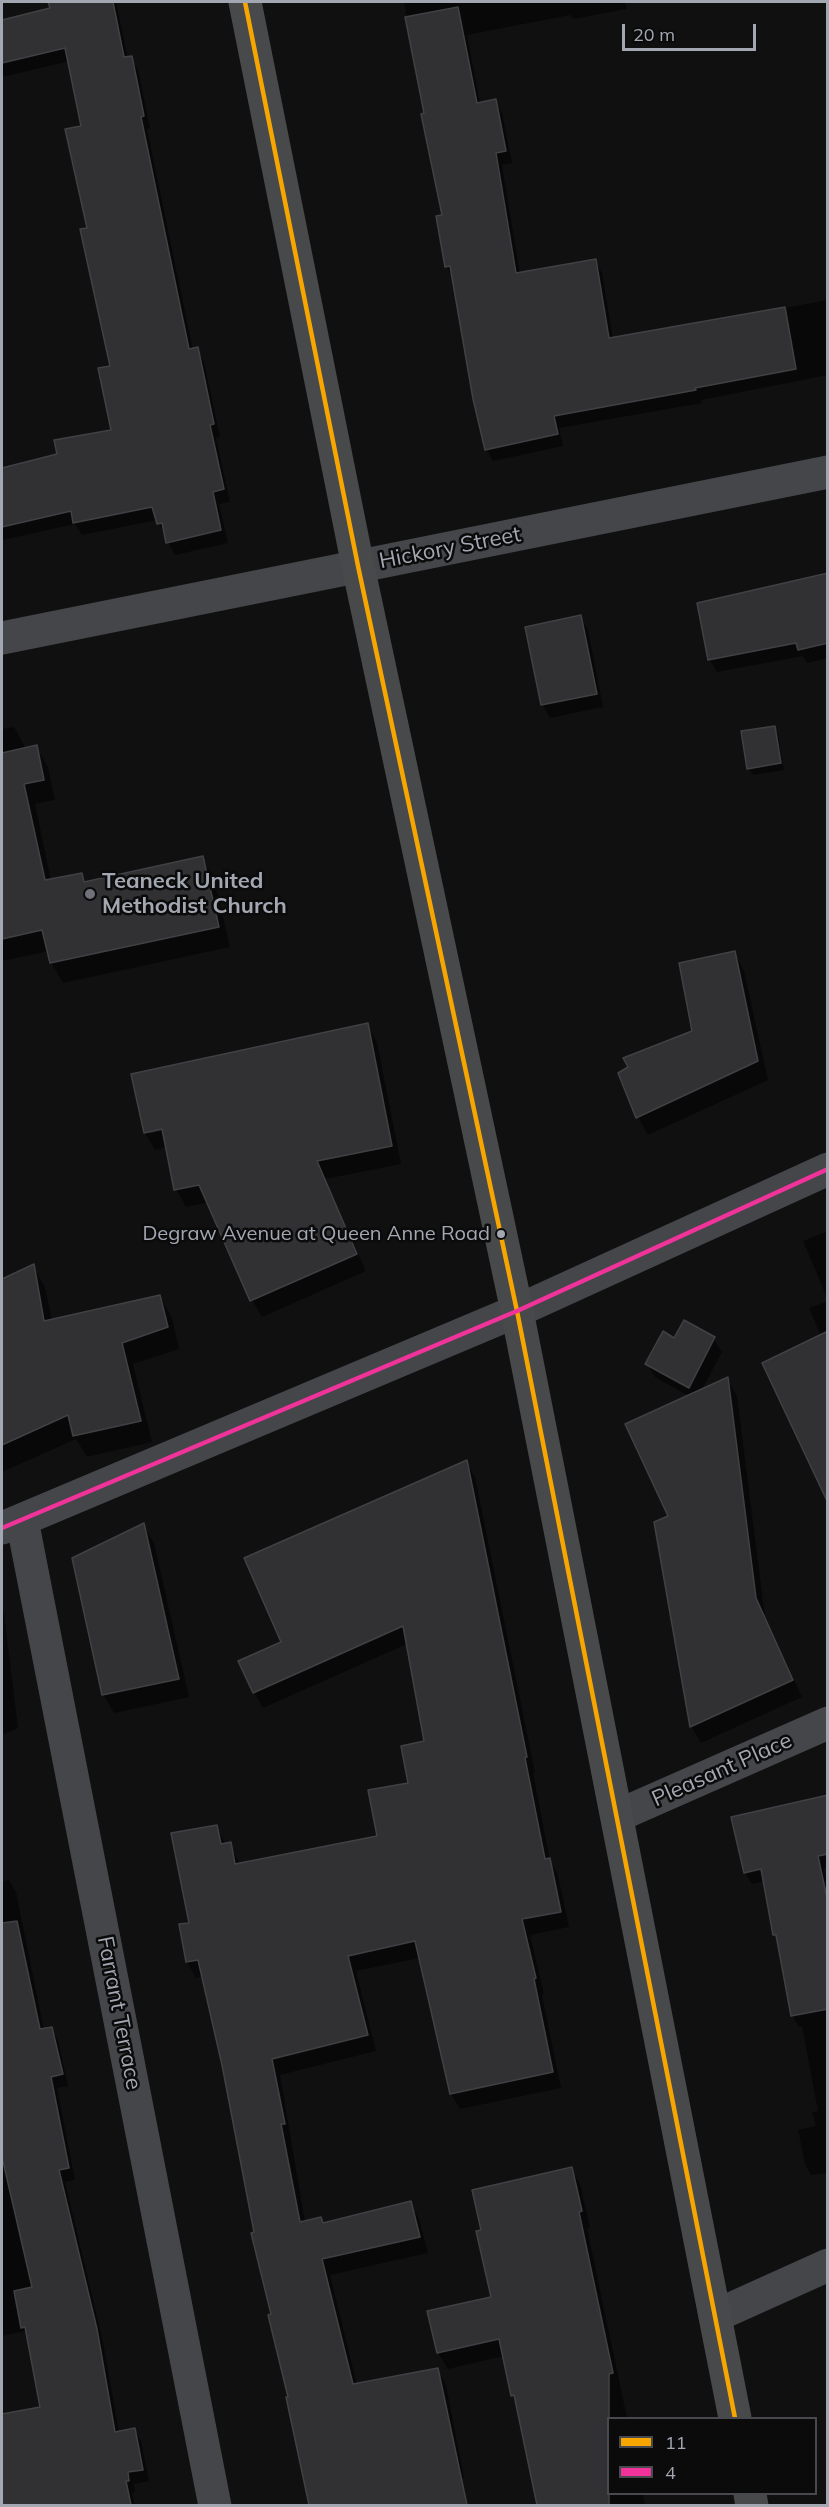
<!DOCTYPE html>
<html>
<head>
<meta charset="utf-8">
<style>
  body { margin:0 }
  #map { position:relative; width:829px; height:2507px; overflow:hidden; background:#101011; font-family:Mulish,sans-serif }
  canvas { display:block }
  .frame { position:absolute; inset:0; border:3px solid #a2a7b1; pointer-events:none }
  .legend { position:absolute; left:607px; top:2417px; width:210px; height:78px; box-sizing:border-box; background:#0b0b0c; border:2px solid #47494e; margin:0; padding:8px 10px; list-style:none; font-size:18px; color:#a2a7b1 }
  .legend li { display:flex; align-items:center; gap:12px; height:30px }
  .legend b { width:30px; border:2px solid #47494e }
  .scale { position:absolute; left:622px; top:24px; width:134px; height:27px; box-sizing:border-box; border:3px solid #a2a7b1; border-top:0; padding-left:8px; font-size:18px; line-height:21px; white-space:nowrap; color:#a2a7b1; -webkit-text-stroke:4px #0b0b0c; paint-order:stroke }
</style>
</head>
<body>
<div id="map">
<canvas width="829" height="2507"></canvas>
<div class="frame"></div>
<ul class="legend">
<li><b style="height:8px;background:#f7a600"></b>11</li>
<li><b style="height:8px;background:#ef339a"></b>4</li>
</ul>
<div class="scale">20 m</div>
</div>
<script>
const c = document.querySelector('canvas').getContext('2d');
c.lineJoin = 'round';
function fillPath(path, color) { c.fillStyle = color; c.fill(path, 'evenodd'); }
const shape = rows => new Path2D(rows.map(r => 'M' + r).join(''));
function stroke(path, color, width, dash) { c.strokeStyle = color; c.lineWidth = width; c.lineCap = dash ? 'butt' : 'round'; c.setLineDash(dash || []); c.stroke(path); }
function label(font, color, halo, rows, align = 'center') {
  c.font = font + ' Mulish,sans-serif'; c.lineWidth = 5; c.setLineDash([]); c.textBaseline = 'middle'; c.strokeStyle = halo; c.fillStyle = color; for (const [text, x, y, turn = 0] of rows) {
    c.save(); c.translate(x, y); c.rotate((+turn || 0) * Math.PI / 180); c.textAlign = isNaN(turn) ? turn : align; if (halo) c.strokeText(text, 0, 0); c.fillText(text, 0, 0); c.restore();
  }
}
fillPath(shape([
  [50,2,116,2,128,58,131,57,138,70,150,128,147,129,193,350,197,349,204,362,220,437,216,438,230,502,219,504,228,543,175,555,157,520,82,535,75,524,2,540,2,469,58,456,113,431,112,367,83,127,70,61,2,77,2,21,52,9],
  [404,2,625,2,627,9,573,19,570,15,467,35,480,103,495,101,502,113,512,163,502,165,520,274,595,261,602,273,613,339,828,300,828,375,701,400,702,403,559,428,563,446,493,461,486,449,454,279,446,266,444,216],
  [828,577,828,658,807,663,803,656,717,672,709,659],
  [580,617,588,630,603,707,550,718,543,705,526,628],
  [14,727,26,749,36,747,48,767,55,800,35,804,51,881,81,874,86,883,202,858,214,878,230,947,63,983,51,962,49,951,2,961,2,729],
  [774,728,778,734,784,770,753,775,749,769],
  [734,952,744,971,768,1080,648,1135,638,1117,694,1032],
  [367,1025,377,1042,401,1164,325,1179,366,1271,262,1317,252,1300,209,1202,186,1207,176,1189,167,1147,155,1150,145,1133,133,1075],
  [169,1126,170,1129,149,1134,149,1131],
  [828,1231,828,1300,803,1241],
  [33,1266,45,1287,52,1320,160,1296,172,1318,179,1349,133,1364,152,1442,87,1457,76,1439,2,1472,2,1280],
  [828,1301,828,1461,821,1336,809,1308],
  [714,1339,722,1352,701,1391,727,1379,737,1396,765,1617,802,1697,701,1743,691,1726,670,1517,689,1396,655,1377,647,1364],
  [466,1462,475,1477,535,1773,533,1773,550,1861,558,1875,569,1927,530,1935,544,1994,542,1995,561,2088,460,2109,451,2094,420,1958,356,1971,376,2051,280,2075,305,2222,324,2225,410,2203,419,2219,428,2253,330,2275,357,2385,437,2369,446,2385,464,2478,394,2492,396,2506,309,2506,290,2398,203,1976,196,1978,187,1962,181,1926,190,1924,216,1826,226,1845,230,1844,240,1865,378,1837,409,1784,426,1743,407,1644,263,1708,254,1692,283,1643],
  [143,1525,154,1543,189,1697,114,1713,103,1694],
  [2,1608,4,1613,18,1728,2,1735],
  [828,1797,828,1867,824,1868,828,1887,828,2173,811,2175,805,2164,798,2130,816,2126,812,2112,818,2111,802,2026,799,2027,792,2015,765,1881,752,1884,745,1873],
  [2,1876,3,1881,9,1880,16,1892,44,2030,52,2028,58,2040,68,2086,57,2088,75,2180,65,2182,103,2342,119,2432,134,2429,141,2441,149,2481,134,2484,135,2492,132,2493,135,2506,73,2506,66,2472,2,2485,2,2415,42,2409,29,2337,25,2331,2,2336],
  [571,2169,580,2184,590,2227,587,2228,627,2418,608,2418,608,2494,643,2494,645,2506,539,2506,517,2403,513,2395,504,2356,448,2369,438,2353,429,2313,492,2298,483,2231]
]), '#0007');
const building = shape([
  [48,2,113,2,124,57,132,56,144,116,141,117,189,349,198,347,214,424,210,425,224,489,213,492,221,530,166,543,162,523,157,524,152,507,73,523,71,511,2,527,2,468,57,454,54,440,111,430,98,368,110,366,80,229,87,228,65,129,81,126,65,48,2,63,2,20,50,8,48,2],
  [458,7,477,103,496,99,506,151,496,153,516,273,596,259,609,338,785,307,796,369,695,388,696,390,554,416,558,434,485,450,473,399,450,266,445,267,436,216,442,215,421,114,424,113,405,17,458,7],
  [828,573,828,643,798,650,796,643,708,660,697,603,828,573],
  [581,615,597,694,541,705,525,627,581,615],
  [775,726,781,763,747,769,741,731,775,726],
  [37,745,44,780,24,784,45,880,82,873,84,882,203,856,219,927,50,963,42,930,2,939,2,753,37,745],
  [735,951,758,1061,636,1118,618,1073,628,1067,623,1058,692,1031,679,963,735,951],
  [368,1023,392,1146,317,1161,357,1254,250,1301,199,1185,174,1190,162,1129,144,1133,131,1074,368,1023],
  [34,1264,44,1321,160,1295,168,1327,122,1343,141,1421,73,1436,68,1415,2,1445,2,1279,34,1264],
  [684,1320,715,1337,689,1388,645,1364,663,1331,674,1338,684,1320],
  [828,1331,828,1503,762,1363,828,1331],
  [728,1377,756,1598,793,1680,690,1727,654,1522,668,1516,625,1424,728,1377],
  [467,1460,527,1757,525,1758,545,1859,550,1858,561,1912,522,1919,536,1978,534,1979,553,2072,450,2094,415,1941,348,1956,368,2035,272,2059,285,2124,281,2124,300,2222,321,2217,323,2223,411,2201,420,2237,322,2259,353,2384,438,2368,467,2505,309,2505,286,2397,288,2397,268,2315,271,2314,251,2233,254,2232,222,2065,198,1960,186,1962,179,1924,189,1923,171,1833,217,1825,221,1844,231,1842,235,1864,377,1836,368,1790,408,1783,401,1746,424,1741,403,1626,253,1693,238,1661,281,1642,244,1558,467,1460],
  [144,1523,179,1679,102,1695,72,1558,144,1523],
  [828,1795,828,1854,818,1856,828,1903,828,2009,791,2016,776,1935,773,1935,761,1869,744,1873,731,1817,828,1795],
  [17,1921,40,2029,52,2027,63,2074,51,2077,69,2168,59,2170,97,2329,115,2432,135,2428,143,2470,128,2472,129,2481,126,2481,131,2505,2,2505,2,2414,40,2407,25,2327,21,2328,14,2291,32,2287,2,2157,2,1923,17,1921],
  [572,2167,582,2211,579,2212,613,2373,609,2374,609,2505,537,2505,514,2395,511,2396,499,2339,437,2353,427,2311,491,2297,476,2231,481,2230,472,2190,572,2167]
]);
fillPath(building, '#313133');
stroke(building, '#404144', 1.5);
stroke(shape([
  [2,638,828,472],
  [22,1520,215,2506],
  [2,1528,517,1311,828,1169],
  [617,1816,828,1723],
  [715,2316,828,2265]
]), '#454649', 33);
stroke(shape([
  [245,2,358,566,517,1311,735,2418],
  [750,2494,752,2506]
]), '#47494b', 33);
stroke(shape([
  [245,2,358,566,517,1311,735,2418]
]), '#f7a600', 4.5);
stroke(shape([
  [2,1528,517,1311,828,1169]
]), '#ef339a', 4.5);
for (const [x, y, r, color] of [
  [90,894,6,"#6f7279"],
  [501,1234,5,"#a2a7b1"]
]) { const dot = new Path2D(); dot.arc(x, y, r, 0, 2 * Math.PI); c.fillStyle = color; c.fill(dot); stroke(dot, '#0b0b0c', 2); }
label('20px', '#a2a7b1', '#0b0b0c', [
  ["Degraw Avenue at Queen Anne Road",490,1234]
], 'right');
label('22px', '#a2a7b1', '#0b0b0c', [
  ["Hickory Street",450,548,-11],
  ["Pleasant Place",722,1770,-24],
  ["Farrant Terrace",119,2013,79]
]);
label('bold 22px', '#a2a7b1', '#0b0b0c', [
  ["Teaneck United",102,881],
  ["Methodist Church",102,906]
], 'left');
</script>
</body>
</html>
